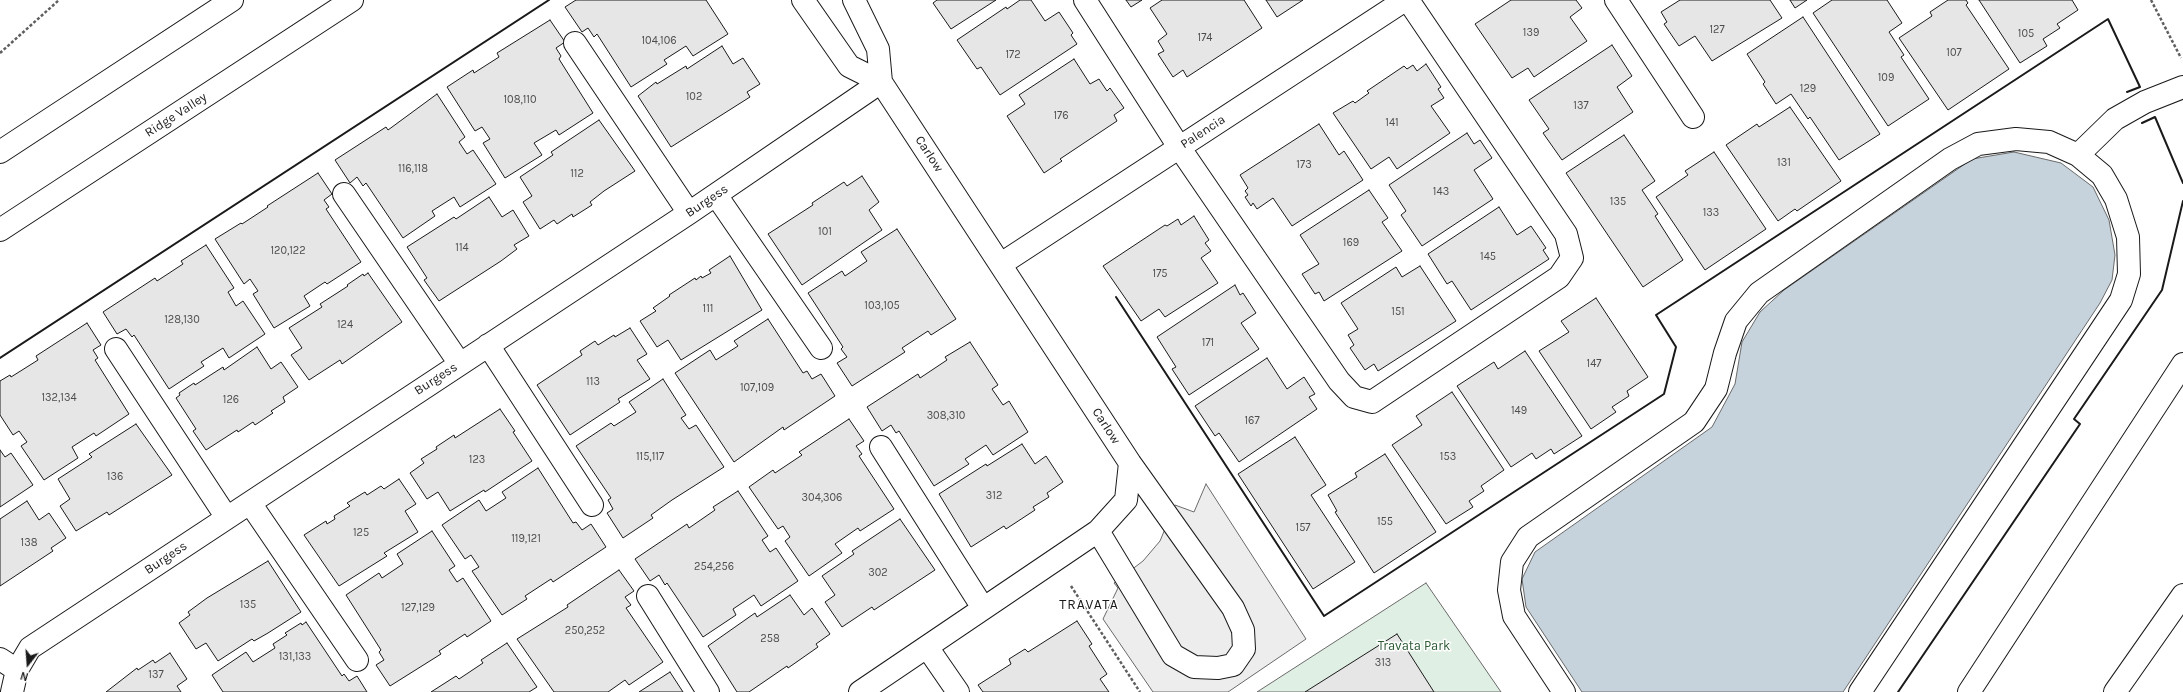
<!DOCTYPE html>
<html>
<head>
<meta charset="utf-8">
<style>
  body { margin:0 }
  #map { position:relative; width:2183px; height:692px; overflow:hidden; background:#fff; font-family:Karla,sans-serif }
  canvas { display:block }
  .north { position:absolute; left:8px; top:644px; width:40px; height:40px; -webkit-text-stroke:3px #fff; paint-order:stroke; rotate:197deg; font-size:11px; font-weight:700; line-height:16px; text-align:center; color:#1a1a1a }
  .north::after { content:''; display:block; margin:auto; width:14px; height:18px; background:#1a1a1a; clip-path:polygon(50% 0,100% 100%,50% 72%,0 100%) }
</style>
</head>
<body>
<div id="map">
<canvas width="2183" height="692"></canvas>
<div class="north">N</div>
</div>
<script>
const c = document.querySelector('canvas').getContext('2d');
c.lineJoin = 'round';
function fillPath(path, color) { c.fillStyle = color; c.fill(path, 'evenodd'); }
const shape = rows => new Path2D(rows.map(r => 'M' + r).join(''));
function stroke(path, color, width, dash) { c.strokeStyle = color; c.lineWidth = width; c.lineCap = dash ? 'butt' : 'round'; c.setLineDash(dash || []); c.stroke(path); }
function label(font, color, halo, rows, align = 'center') {
  c.font = font + ' Karla,sans-serif'; c.lineWidth = 3; c.setLineDash([]); c.textBaseline = 'middle'; c.strokeStyle = halo; c.fillStyle = color; for (const [text, x, y, turn = 0] of rows) {
    c.save(); c.translate(x, y); c.rotate((+turn || 0) * Math.PI / 180); c.textAlign = isNaN(turn) ? turn : align; if (halo) c.strokeText(text, 0, 0); c.fillText(text, 0, 0); c.restore();
  }
}
const green = shape([
  [1426,583,1501,692,1257,692,1426,583]
]);
fillPath(green, '#e0efe3');
stroke(green, '#6a6a6a', 1);
const parking = shape([
  [1206,484,1306,639,1228,692,1153,692,1103,619,1118,588,1114,583,1143,561,1160,541,1175,505,1194,512,1206,484]
]);
fillPath(parking, '#ededed');
stroke(parking, '#6a6a6a', 1);
const water = shape([
  [2014,152,2061,163,2093,187,2109,220,2115,255,2112,280,2100,303,1843,692,1582,692,1526,607,1522,579,1535,552,1712,427,1735,384,1742,342,1760,312,1784,290,1972,159,2014,152]
]);
fillPath(water, '#c6d2dc');
stroke(water, '#6a6a6a', 1);
const building = shape([
  [576,0,706,0,728,34,693,56,686,46,664,60,667,64,631,87,597,34,594,37,588,28,582,32,565,7,576,0],
  [937,0,996,0,951,29,933,3,937,0],
  [1020,0,1031,0,1045,21,1059,12,1073,33,1071,35,1077,44,1000,95,981,67,977,69,957,40,1006,7,1007,9,1020,0],
  [1126,0,1142,0,1131,7,1126,0],
  [1162,0,1244,0,1262,28,1187,77,1183,70,1173,77,1158,54,1164,51,1158,41,1167,34,1150,8,1162,0],
  [1266,0,1303,0,1277,17,1266,0],
  [1511,0,1576,0,1582,8,1570,17,1587,41,1534,77,1528,68,1512,78,1475,24,1511,0],
  [1680,0,1770,0,1782,18,1712,61,1695,36,1679,46,1664,24,1667,22,1661,12,1680,0],
  [1790,0,1807,0,1795,8,1790,0],
  [1832,0,1887,0,1902,23,1889,32,1904,55,1901,57,1929,99,1888,126,1813,13,1832,0],
  [1948,0,1966,0,1968,3,1966,5,2009,69,1948,110,1899,38,1932,16,1930,12,1948,0],
  [1979,0,2072,0,2078,10,2057,24,2060,28,2043,39,2047,46,2020,63,1979,0],
  [1803,17,1880,134,1839,160,1810,117,1808,119,1791,94,1776,104,1763,84,1765,82,1747,54,1803,17],
  [550,20,565,42,556,48,561,56,559,59,593,113,559,135,556,130,534,143,542,155,505,178,483,143,490,139,482,127,475,131,447,87,473,70,474,73,499,57,497,53,550,20],
  [1612,45,1632,76,1617,87,1633,112,1562,160,1543,133,1549,129,1529,100,1612,45],
  [722,46,733,64,743,58,760,84,747,92,750,97,671,147,638,96,656,82,657,84,686,66,687,69,722,46],
  [1074,59,1090,84,1099,79,1107,91,1110,88,1124,108,1114,115,1117,121,1060,159,1062,161,1044,173,1007,116,1025,104,1019,95,1074,59],
  [1426,64,1441,87,1438,89,1444,98,1431,106,1450,133,1397,169,1389,157,1371,169,1333,113,1353,101,1355,103,1369,93,1367,91,1404,66,1407,69,1413,65,1417,71,1426,64],
  [437,94,465,137,459,142,467,154,473,150,496,184,460,207,454,197,432,211,435,216,403,238,366,183,363,186,357,177,350,183,335,160,386,127,388,130,437,94],
  [1790,107,1841,181,1797,211,1795,209,1778,221,1726,145,1757,124,1759,127,1790,107],
  [599,120,635,171,604,191,590,202,592,205,573,217,572,214,557,224,554,220,540,229,523,202,532,196,520,177,553,155,551,152,599,120],
  [1319,124,1339,155,1344,151,1363,180,1292,226,1273,198,1257,209,1253,203,1251,206,1245,197,1248,195,1245,191,1248,188,1240,175,1319,124],
  [1467,133,1474,144,1480,140,1492,158,1474,170,1493,199,1422,246,1401,215,1406,211,1389,185,1467,133],
  [1624,135,1655,181,1642,190,1658,214,1655,216,1683,260,1643,287,1566,173,1624,135],
  [1714,152,1766,229,1705,270,1656,197,1688,175,1685,171,1714,152],
  [318,173,332,194,324,200,329,207,326,209,361,262,327,284,325,282,304,296,310,306,274,328,253,294,258,291,250,279,244,284,215,239,241,223,242,224,268,207,267,206,318,173],
  [862,176,879,202,869,210,882,230,802,285,768,234,813,205,812,203,844,182,847,186,862,176],
  [1369,190,1388,218,1382,222,1402,251,1324,301,1319,292,1315,294,1302,274,1319,264,1300,235,1369,190],
  [489,197,502,217,513,210,529,236,514,245,517,249,501,261,439,301,424,280,427,278,407,247,454,217,456,219,489,197],
  [1499,207,1517,235,1531,226,1546,248,1543,250,1549,259,1471,310,1452,281,1447,284,1428,254,1499,207],
  [1194,216,1209,240,1205,243,1211,251,1201,258,1218,283,1165,317,1159,309,1141,321,1103,266,1165,225,1167,226,1178,219,1181,225,1194,216],
  [897,229,956,319,931,335,928,331,902,348,905,352,852,386,837,363,847,357,841,349,843,347,808,293,842,271,845,276,867,261,861,252,897,229],
  [206,245,234,288,228,292,236,306,243,301,265,334,229,358,223,348,201,362,204,366,169,389,134,335,132,337,126,329,117,334,103,312,155,278,157,281,183,264,181,261,206,245],
  [730,256,762,310,681,360,668,340,657,347,640,321,656,311,653,308,670,296,669,295,695,278,696,280,701,276,702,278,711,273,709,270,730,256],
  [1420,266,1456,321,1378,371,1374,364,1365,370,1350,348,1354,345,1348,335,1358,329,1341,303,1396,267,1402,277,1420,266],
  [368,273,402,322,342,364,340,360,309,380,291,355,302,348,289,328,322,307,320,304,348,286,347,285,363,274,364,276,368,273],
  [1235,285,1240,295,1243,293,1256,313,1241,323,1259,349,1189,395,1172,369,1176,367,1157,337,1235,285],
  [1596,298,1648,377,1627,391,1629,396,1612,407,1616,412,1591,429,1539,351,1569,332,1561,321,1596,298],
  [768,319,803,373,807,371,812,379,821,374,835,396,784,430,783,427,734,462,675,373,710,350,716,360,738,346,734,341,768,319],
  [87,323,101,345,93,350,98,358,95,360,129,414,96,436,94,433,72,447,78,458,44,480,21,446,27,442,19,431,13,435,0,415,0,381,10,375,11,377,38,360,36,356,87,323],
  [630,328,647,354,637,360,650,379,618,399,620,402,570,435,537,385,582,355,580,351,595,341,598,345,614,335,615,337,630,328],
  [970,342,998,385,992,389,1003,405,1009,401,1028,432,993,455,986,445,965,459,969,464,934,486,899,431,896,433,891,425,882,431,867,407,918,374,920,378,947,360,945,357,970,342],
  [257,347,271,369,281,362,298,387,283,397,285,402,271,411,273,413,255,425,253,422,238,432,237,430,206,450,193,431,196,429,176,398,180,395,179,393,194,383,195,385,223,367,224,370,257,347],
  [1525,351,1582,436,1554,454,1551,449,1536,459,1532,453,1511,467,1457,386,1494,362,1498,369,1525,351],
  [1267,358,1287,389,1304,377,1315,394,1309,397,1317,409,1239,462,1219,433,1215,436,1195,406,1267,358],
  [663,379,686,415,681,418,689,429,696,425,724,467,672,500,651,515,653,518,623,538,607,513,613,509,608,500,611,498,576,446,611,423,614,426,636,412,629,402,663,379],
  [1452,392,1504,470,1481,486,1484,491,1469,501,1473,507,1446,524,1392,445,1422,425,1416,416,1452,392],
  [500,409,515,431,513,432,532,461,485,492,484,490,450,511,438,492,427,499,410,473,424,463,421,459,437,449,436,447,454,435,455,438,500,409],
  [849,419,864,441,856,446,862,454,859,456,894,509,860,531,858,528,835,544,842,553,809,576,785,541,790,537,783,526,778,529,749,487,773,470,775,473,802,455,799,452,849,419],
  [136,424,172,475,109,515,107,512,76,531,60,506,70,499,58,479,92,457,89,454,136,424],
  [1295,437,1326,485,1311,495,1355,562,1313,589,1238,474,1295,437],
  [1022,444,1035,464,1046,456,1063,482,1047,493,1049,497,1033,507,1035,510,1006,529,1004,526,971,547,939,494,986,464,987,466,1022,444],
  [0,450,5,457,11,453,33,485,0,507,0,450],
  [1385,454,1436,532,1374,573,1335,512,1337,511,1328,495,1357,477,1355,473,1385,454],
  [538,468,573,523,576,522,582,530,591,524,606,547,553,582,551,579,525,596,527,599,502,615,472,571,479,567,471,555,465,559,442,525,479,500,486,511,506,498,502,492,538,468],
  [399,479,416,504,405,511,418,532,384,553,387,556,339,586,304,535,326,521,327,524,335,519,334,516,350,506,347,503,365,492,367,495,381,486,384,489,399,479],
  [738,491,768,536,762,540,770,552,776,548,798,581,761,606,754,595,733,609,736,615,703,637,667,583,665,585,659,575,650,581,635,559,687,524,689,528,715,510,713,507,738,491],
  [27,501,39,520,49,513,66,538,51,548,53,551,0,586,0,519,27,501],
  [900,519,935,570,874,610,872,607,842,627,825,602,835,595,822,576,854,554,852,551,900,519],
  [432,531,455,566,449,570,457,582,463,578,491,621,467,637,465,634,439,651,441,654,390,686,376,665,384,660,379,652,381,650,346,595,379,573,382,578,403,564,397,554,432,531],
  [268,561,301,612,268,633,254,641,252,639,218,661,206,643,196,649,179,623,190,615,188,612,207,598,268,561],
  [619,570,634,591,625,597,631,605,626,608,663,662,629,685,625,680,608,692,554,692,517,639,568,607,567,605,619,570],
  [790,595,804,615,812,608,830,634,816,644,818,647,788,668,787,666,749,692,737,692,708,646,755,613,757,617,790,595],
  [1077,621,1092,644,1089,646,1107,674,1100,679,1109,692,983,692,978,685,1011,664,1009,659,1025,649,1028,652,1077,621],
  [306,622,342,676,344,674,349,681,357,676,367,692,223,692,212,675,246,652,253,662,275,648,273,644,287,635,285,633,301,623,302,625,306,622],
  [1397,634,1434,692,1305,692,1397,634],
  [507,643,537,687,529,692,431,692,456,676,459,679,483,663,481,660,507,643],
  [170,653,187,679,177,686,181,692,106,692,137,668,138,670,153,660,155,663,170,653],
  [670,672,683,692,639,692,670,672]
]);
fillPath(building, '#e6e6e6');
stroke(building, '#1a1a1a', 1);
const minor = shape([
  [803,0,849,66,881,82],
  [854,0,878,49,881,82,1130,463,1233,608,1243,630,1244,649,1233,665,1218,668,1194,667,1173,655,1098,531],
  [1085,0,1179,147,1339,381,1354,397,1372,402,1559,277,1572,258,1566,234,1408,0],
  [1616,0,1693,117],
  [575,43,689,213],
  [2078,155,2115,119,2145,102,2183,87],
  [344,194,460,364],
  [716,195,821,348],
  [1001,264,1405,0],
  [488,345,592,505],
  [116,349,227,518],
  [881,447,983,608],
  [250,503,357,660],
  [648,596,708,692],
  [927,647,958,692],
  [0,659,17,670],
  [12,692,17,670,30,648,689,213,881,82],
  [860,692,1098,531,1126,500,1130,463],
  [1564,692,1514,616,1509,590,1512,562,1528,537,1694,422,1716,389,1725,353,1736,321,1759,293,1950,159,1978,144,2016,139,2049,142,2078,155,2102,175,2116,199,2128,237,2129,274,2121,300,1860,692],
  [1969,692,2183,364]
]);
const major = shape([
  [0,152,232,0],
  [0,230,352,0]
]);
const highway = shape([
  [2115,692,2183,595]
]);
stroke(minor, '#1a1a1a', 24);
stroke(major, '#1a1a1a', 24);
stroke(highway, '#1a1a1a', 24);
stroke(shape([
  [2151,0,2181,58],
  [0,53,59,0],
  [1071,586,1140,692]
]), '#5f5f5f', 2.5, [3, 2]);
stroke(minor, '#fff', 22);
stroke(major, '#fff', 22);
stroke(highway, '#fff', 22);
stroke(shape([
  [2142,123,2155,117,2183,183],
  [1116,297,1324,616,1664,394,1676,347,1656,315,2108,19,2140,87,2127,92],
  [0,358,549,0],
  [1898,692,2080,424,2074,419,2162,290,2183,201]
]), '#1a1a1a', 2);
label('11px', '#4d4d4d', null, [
  ["127",1717,30],
  ["139",1531,33],
  ["105",2026,34],
  ["174",1205,38],
  ["104,106",659,41],
  ["107",1954,53],
  ["172",1013,55],
  ["109",1886,78],
  ["129",1808,89],
  ["102",694,97],
  ["108,110",520,100],
  ["137",1581,106],
  ["176",1061,116],
  ["141",1392,123],
  ["131",1784,163],
  ["173",1304,165],
  ["116,118",413,169],
  ["112",577,174],
  ["143",1441,192],
  ["135",1618,202],
  ["133",1711,213],
  ["101",825,232],
  ["169",1351,243],
  ["114",462,248],
  ["120,122",288,251],
  ["145",1488,257],
  ["175",1160,274],
  ["103,105",882,306],
  ["111",708,309],
  ["151",1398,312],
  ["128,130",182,320],
  ["124",345,325],
  ["171",1208,343],
  ["147",1594,364],
  ["113",593,382],
  ["107,109",757,388],
  ["132,134",59,398],
  ["126",231,400],
  ["149",1519,411],
  ["308,310",946,416],
  ["167",1252,421],
  ["115,117",650,457],
  ["153",1448,457],
  ["123",477,460],
  ["136",115,477],
  ["312",994,496],
  ["304,306",822,498],
  ["155",1385,522],
  ["157",1303,528],
  ["125",361,533],
  ["119,121",526,539],
  ["138",29,543],
  ["254,256",714,567],
  ["302",878,573],
  ["135",248,605],
  ["127,129",418,608],
  ["250,252",585,631],
  ["258",770,639],
  ["131,133",295,657],
  ["313",1383,663],
  ["137",156,675]
]);
label('13px', '#1a1a1a', '#fff', [
  ["Ridge Valley",176,115,-33],
  ["Palencia",1203,132,-33],
  ["Carlow",929,154,57],
  ["Burgess",707,201,-34],
  ["Burgess",436,379,-33],
  ["Carlow",1106,426,57],
  ["Burgess",166,558,-34]
]);
label('13px', '#2b5a34', '#fff', [
  ["Travata Park",1414,646]
]);
c.letterSpacing = '1px';
label('14px', '#1a1a1a', '#fff', [
  ["TRAVATA",1089,605]
]);
c.letterSpacing = '0px';
</script>
</body>
</html>
